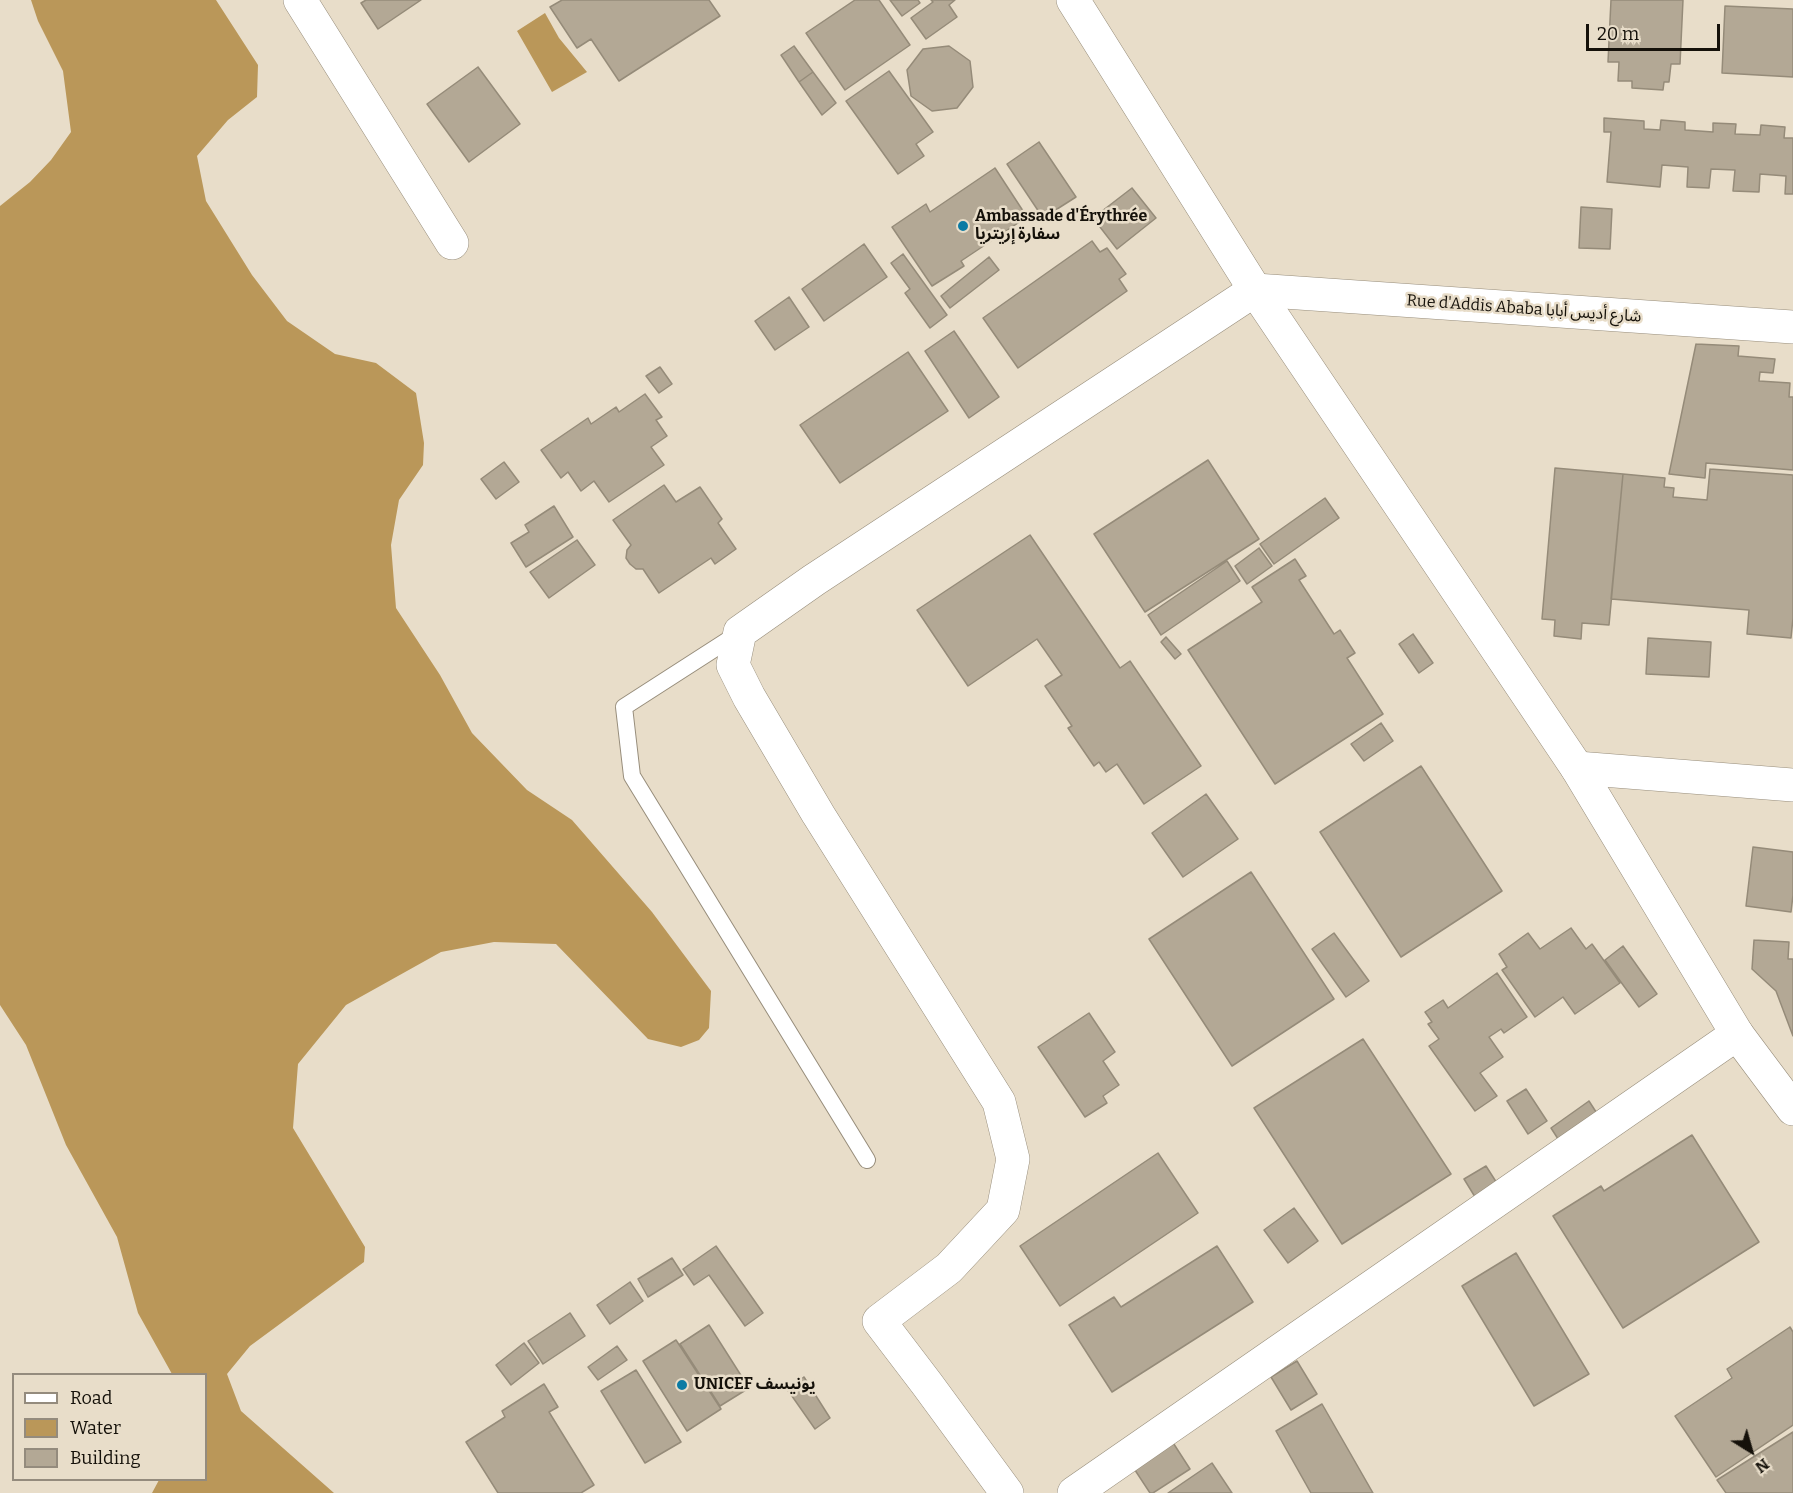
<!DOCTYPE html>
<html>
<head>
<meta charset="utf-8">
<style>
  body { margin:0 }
  #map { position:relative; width:1793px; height:1493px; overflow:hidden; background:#e8ddc9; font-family:Bitter,serif }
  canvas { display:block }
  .legend { position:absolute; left:12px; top:1373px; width:195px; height:108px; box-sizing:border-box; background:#e8ddc9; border:2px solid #948b7d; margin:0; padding:8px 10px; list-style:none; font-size:18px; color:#15110a }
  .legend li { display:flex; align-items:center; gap:12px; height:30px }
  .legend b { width:30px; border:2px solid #948b7d }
  .north { position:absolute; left:1721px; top:1421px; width:60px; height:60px; -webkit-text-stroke:4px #e8ddc9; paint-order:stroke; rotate:143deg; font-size:16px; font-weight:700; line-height:24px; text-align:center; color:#15110a }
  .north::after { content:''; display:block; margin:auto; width:21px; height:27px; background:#15110a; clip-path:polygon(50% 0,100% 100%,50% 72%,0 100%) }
  .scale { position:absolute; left:1586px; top:24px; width:134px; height:27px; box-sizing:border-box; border:3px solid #15110a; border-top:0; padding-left:8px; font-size:18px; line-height:21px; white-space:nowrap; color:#15110a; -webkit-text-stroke:4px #e8ddc9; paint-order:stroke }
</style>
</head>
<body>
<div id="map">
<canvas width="1793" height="1493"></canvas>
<ul class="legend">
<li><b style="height:8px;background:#fff"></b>Road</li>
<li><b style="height:16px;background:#ba9759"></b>Water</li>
<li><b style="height:16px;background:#b3a895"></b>Building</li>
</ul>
<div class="north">N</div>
<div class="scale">20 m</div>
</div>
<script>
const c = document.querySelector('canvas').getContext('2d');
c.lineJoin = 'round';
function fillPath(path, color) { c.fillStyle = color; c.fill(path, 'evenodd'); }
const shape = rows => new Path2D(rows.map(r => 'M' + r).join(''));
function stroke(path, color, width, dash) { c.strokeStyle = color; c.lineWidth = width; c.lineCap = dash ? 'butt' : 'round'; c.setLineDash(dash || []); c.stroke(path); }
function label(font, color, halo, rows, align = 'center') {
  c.font = font + ' Bitter,"Noto Sans Arabic",serif'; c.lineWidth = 5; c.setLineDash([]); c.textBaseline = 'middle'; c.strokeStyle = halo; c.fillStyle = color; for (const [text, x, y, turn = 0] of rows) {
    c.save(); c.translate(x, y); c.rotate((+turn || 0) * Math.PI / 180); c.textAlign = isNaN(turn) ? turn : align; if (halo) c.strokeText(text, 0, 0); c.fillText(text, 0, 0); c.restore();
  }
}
fillPath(shape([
  [31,0,216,0,258,65,257,97,228,120,197,156,206,201,252,275,287,321,335,354,376,363,416,393,424,443,423,465,399,500,391,545,396,608,440,675,472,733,527,790,572,820,652,912,711,991,709,1028,699,1040,681,1047,648,1039,556,944,494,942,441,952,346,1005,298,1064,293,1128,365,1247,364,1262,250,1346,227,1374,241,1411,334,1493,152,1493,159,1480,206,1480,206,1374,172,1374,138,1313,117,1237,66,1145,26,1045,0,1005,0,206,30,182,51,160,71,132,63,71,38,21],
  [545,13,559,38,587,72,552,92,517,31]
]), '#ba9759');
const building = shape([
  [366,0,421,0,378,29,361,3,366,0],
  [562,0,709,0,720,16,619,81,591,39,577,48,550,7,562,0],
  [855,0,879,0,910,45,845,90,806,33,855,0],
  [890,0,918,0,920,3,902,16,890,0],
  [931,0,955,0,949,5,957,17,926,39,911,18,933,2,931,0],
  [1611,0,1683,0,1680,64,1671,64,1669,82,1664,82,1663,90,1632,88,1632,81,1618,81,1619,62,1608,62,1611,0],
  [1725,6,1793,9,1793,77,1722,73,1725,6],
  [794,46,813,72,799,82,781,55,794,46],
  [949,46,970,61,973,87,957,108,932,111,911,96,907,70,923,49,949,46],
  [478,67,520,124,469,162,427,104,478,67],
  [889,71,933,132,916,144,924,156,898,174,846,101,889,71],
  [813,72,836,103,822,115,799,82,813,72],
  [1604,118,1644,121,1644,129,1660,130,1661,120,1685,122,1685,130,1713,132,1713,123,1736,124,1735,134,1760,135,1761,125,1785,127,1784,138,1793,138,1793,194,1785,194,1786,176,1760,174,1759,192,1733,191,1735,170,1711,169,1709,188,1687,187,1688,167,1662,165,1660,187,1607,182,1611,132,1604,132,1604,118],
  [1039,142,1076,197,1043,218,1007,164,1039,142],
  [995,168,1027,217,961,261,964,266,932,286,892,227,926,204,930,212,995,168],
  [1132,188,1156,218,1117,249,1093,218,1132,188],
  [1581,207,1612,209,1610,249,1579,248,1581,207],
  [1092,241,1100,252,1107,248,1126,274,1119,279,1127,291,1018,368,983,318,1092,241],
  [864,244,887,277,824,321,802,289,864,244],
  [903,254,947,315,930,328,905,293,910,289,891,263,903,254],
  [989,257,999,270,950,308,941,296,989,257],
  [789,297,809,327,775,350,755,321,789,297],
  [954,331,999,397,969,418,925,351,954,331],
  [1696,344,1739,346,1738,356,1775,359,1773,373,1760,372,1759,381,1790,383,1789,397,1793,397,1793,470,1706,463,1705,478,1669,474,1696,344],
  [908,352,948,411,840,483,800,425,908,352],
  [660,367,672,384,659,393,646,376,660,367],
  [645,394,662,417,656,420,667,436,651,447,664,465,609,502,594,481,581,491,568,472,561,478,541,450,588,418,591,424,616,407,619,412,645,394],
  [1208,460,1259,539,1145,612,1094,534,1208,460],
  [504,462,519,482,496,499,481,479,504,462],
  [1555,468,1623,474,1609,625,1582,623,1581,639,1554,636,1555,620,1542,619,1555,468],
  [1710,469,1793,475,1793,618,1791,638,1747,634,1749,610,1611,599,1623,474,1665,478,1664,487,1674,488,1673,497,1707,500,1710,469],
  [664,485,676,502,700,487,722,519,718,523,736,549,715,564,711,558,659,593,643,569,636,569,630,564,626,558,627,550,631,545,613,520,664,485],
  [1325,498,1339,518,1274,564,1260,544,1325,498],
  [554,506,573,537,526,567,511,543,529,532,525,525,554,506],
  [1030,535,1120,668,1130,661,1201,766,1144,804,1117,764,1106,772,1099,762,1094,766,1068,728,1072,726,1045,686,1062,675,1037,639,968,686,917,610,1030,535],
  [577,540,595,565,549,598,530,572,577,540],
  [1259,548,1272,566,1247,584,1235,566,1259,548],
  [1295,559,1306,576,1299,580,1334,634,1340,630,1355,653,1347,658,1383,714,1275,784,1188,650,1262,602,1252,587,1295,559],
  [1227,561,1240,581,1161,635,1148,615,1227,561],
  [1413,634,1433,663,1419,673,1399,644,1413,634],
  [1166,637,1181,654,1175,659,1161,642,1166,637],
  [1648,638,1711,642,1709,677,1646,674,1648,638],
  [1381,723,1393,741,1364,761,1351,744,1381,723],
  [1421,766,1502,891,1401,957,1320,832,1421,766],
  [1206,794,1238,839,1183,877,1152,833,1206,794],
  [1753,847,1793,852,1793,895,1791,912,1746,906,1753,847],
  [1251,872,1334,999,1232,1066,1149,939,1251,872],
  [1571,928,1586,949,1592,944,1620,983,1575,1014,1563,997,1535,1017,1502,970,1507,967,1499,954,1528,933,1540,949,1571,928],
  [1334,933,1369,981,1346,997,1312,949,1334,933],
  [1754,940,1789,942,1788,959,1793,959,1793,1036,1776,991,1752,969,1754,940],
  [1623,946,1657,994,1639,1007,1605,960,1623,946],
  [1497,973,1527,1017,1504,1033,1501,1029,1489,1037,1503,1057,1480,1073,1497,1096,1475,1111,1429,1046,1439,1039,1428,1024,1432,1022,1425,1012,1443,1000,1448,1008,1497,973],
  [1089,1013,1115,1052,1103,1061,1119,1085,1103,1096,1107,1103,1085,1117,1038,1047,1089,1013],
  [1363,1039,1451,1174,1342,1244,1254,1108,1363,1039],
  [1526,1089,1547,1121,1528,1134,1507,1101,1526,1089],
  [1589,1101,1598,1115,1560,1142,1551,1128,1589,1101],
  [1692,1135,1759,1242,1623,1328,1553,1216,1601,1186,1604,1191,1692,1135],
  [1158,1153,1198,1213,1060,1306,1020,1246,1158,1153],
  [1486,1166,1502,1191,1480,1205,1464,1179,1486,1166],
  [1294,1208,1318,1241,1288,1263,1264,1230,1294,1208],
  [716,1246,763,1313,745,1326,709,1275,694,1285,683,1269,716,1246],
  [1217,1246,1253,1302,1112,1392,1069,1325,1114,1297,1121,1307,1217,1246],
  [1516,1253,1589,1374,1534,1406,1462,1286,1516,1253],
  [672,1258,683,1275,648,1297,638,1279,672,1258],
  [630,1282,643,1301,610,1324,597,1305,630,1282],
  [570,1313,585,1336,543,1364,528,1341,570,1313],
  [709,1325,749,1388,720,1406,680,1344,709,1325],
  [1790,1327,1793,1332,1793,1425,1716,1477,1675,1416,1732,1378,1727,1369,1790,1327],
  [676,1340,721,1409,687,1431,643,1361,676,1340],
  [524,1343,539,1363,511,1385,496,1365,524,1343],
  [617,1346,627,1360,598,1380,588,1367,617,1346],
  [1297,1361,1317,1394,1291,1410,1271,1377,1297,1361],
  [636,1370,681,1442,645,1463,601,1391,636,1370],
  [804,1377,830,1418,815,1429,787,1389,804,1377],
  [544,1384,558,1407,549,1412,594,1485,581,1493,498,1493,466,1442,505,1417,502,1411,544,1384],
  [1322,1404,1373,1493,1311,1493,1276,1431,1322,1404],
  [1793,1432,1793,1493,1726,1493,1717,1480,1793,1432],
  [1170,1438,1190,1469,1153,1493,1150,1493,1131,1464,1170,1438],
  [1212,1463,1232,1493,1168,1493,1212,1463]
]);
fillPath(building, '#b3a895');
stroke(building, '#958b79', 1.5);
const lane = shape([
  [739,633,624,707,632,776,867,1160]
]);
const street = shape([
  [300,0,452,243],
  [1577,768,1793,785],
  [1007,1493,927,1384,879,1321,949,1268,1003,1210,1013,1159,999,1102,818,814,749,697,733,665,740,632,814,580,1255,290,1793,327],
  [1074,1493,1737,1034]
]);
const secondary = shape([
  [1073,0,1255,290,1577,768,1737,1034,1793,1109]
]);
stroke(lane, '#978d7b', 18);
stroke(street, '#978d7b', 34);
stroke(secondary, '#978d7b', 34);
stroke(lane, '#fff', 16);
stroke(street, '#fff', 33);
stroke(secondary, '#fff', 33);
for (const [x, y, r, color] of [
  [963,226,6,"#0b7ba4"],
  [682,1385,6,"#0b7ba4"]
]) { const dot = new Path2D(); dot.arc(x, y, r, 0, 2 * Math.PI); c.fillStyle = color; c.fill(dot); stroke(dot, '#e8ddc9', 2); }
label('bold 16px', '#15110a', '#e8ddc9', [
  ["Ambassade d'Érythrée",975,217],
  ["سفارة إريتريا",975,235],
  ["UNICEF يونيسف",694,1385]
], 'left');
label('16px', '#15110a', '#e8ddc9', [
  ["Rue d'Addis Ababa شارع أديس أبابا",1524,309,4]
]);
</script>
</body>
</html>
